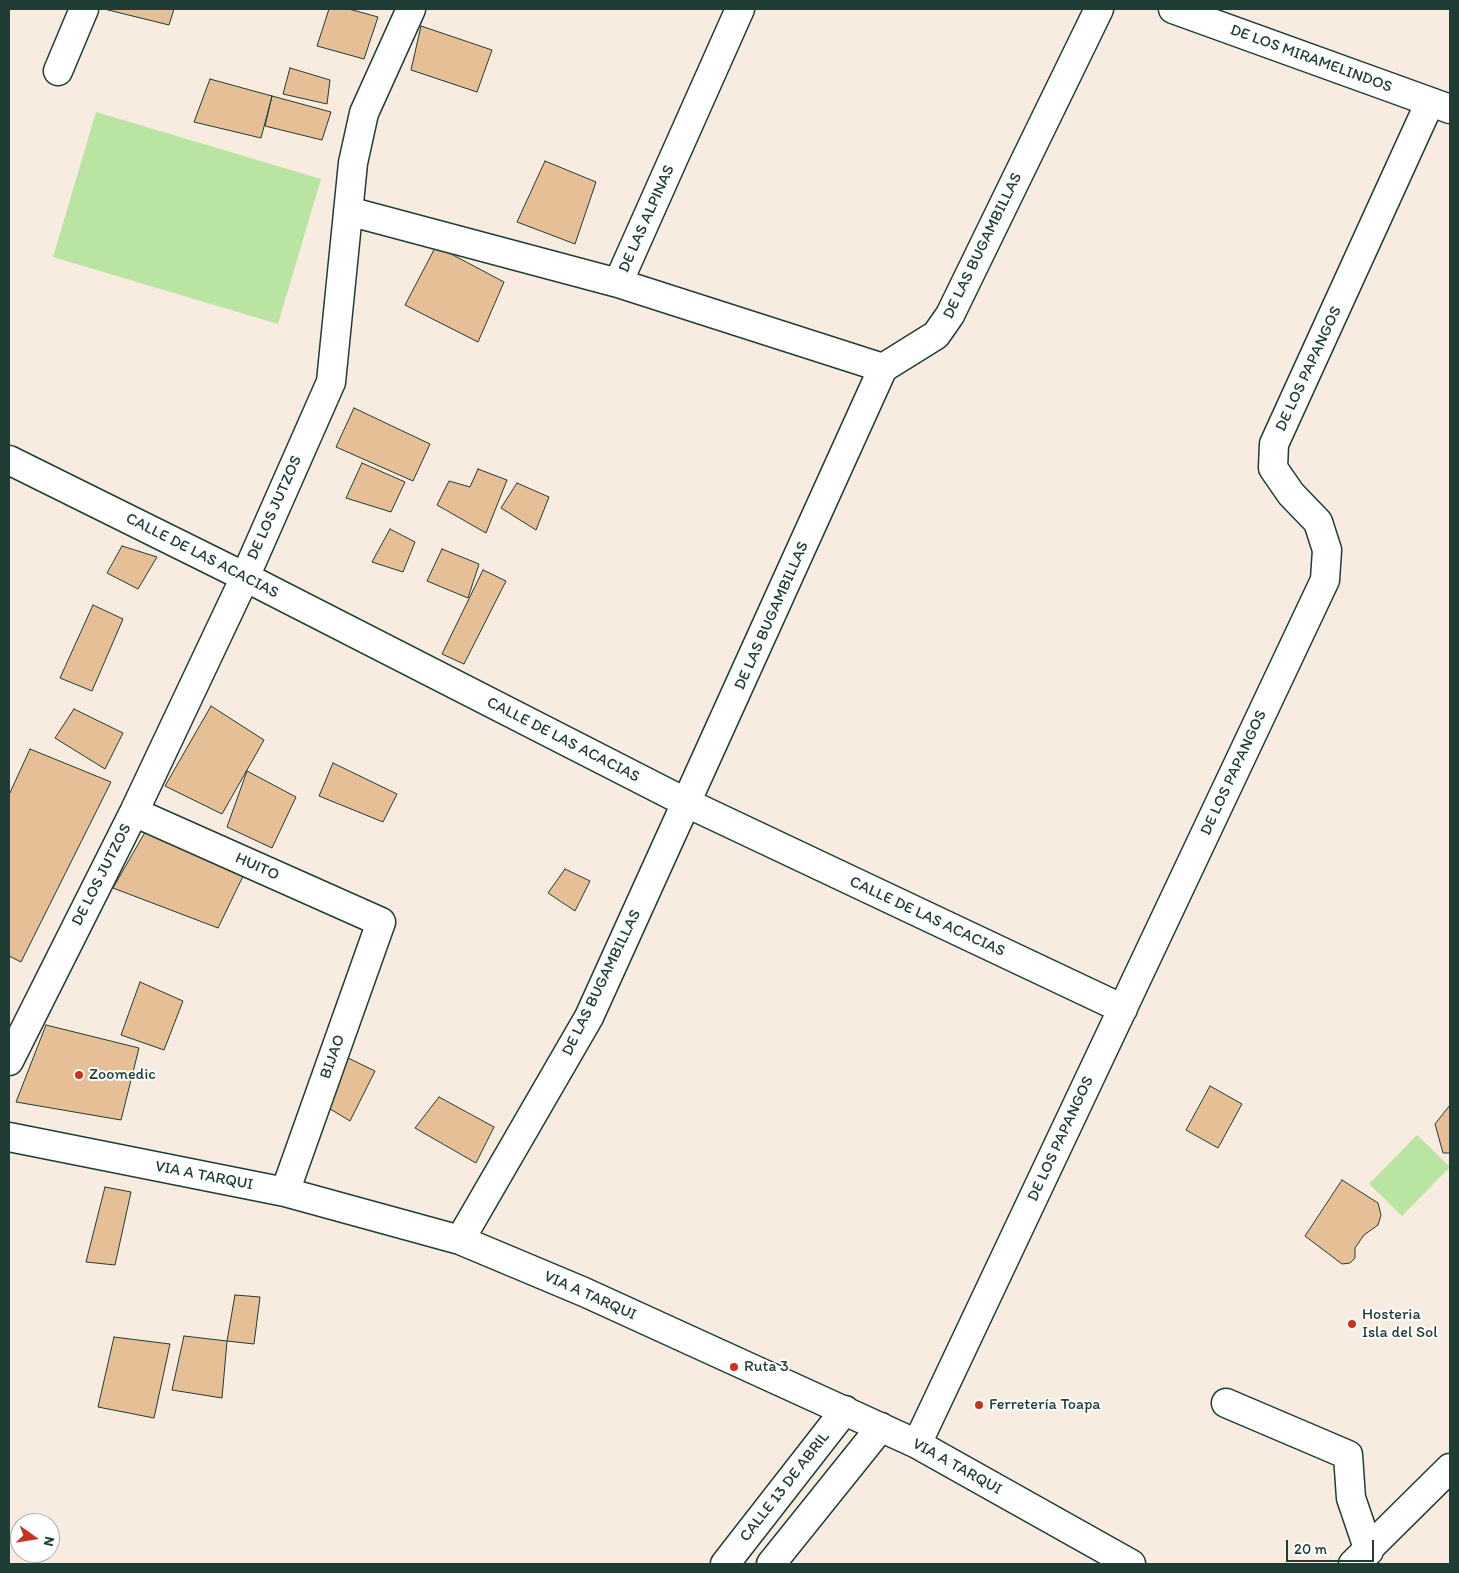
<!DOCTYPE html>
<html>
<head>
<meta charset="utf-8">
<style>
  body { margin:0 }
  #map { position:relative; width:1459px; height:1573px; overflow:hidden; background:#f8ece0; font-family:Itim,sans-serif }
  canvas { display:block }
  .frame { position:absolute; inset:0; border:10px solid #1f3d34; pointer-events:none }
  .north { position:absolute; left:10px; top:1513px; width:50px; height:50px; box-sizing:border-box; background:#fff; border:1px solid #a5b1ae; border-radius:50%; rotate:103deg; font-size:14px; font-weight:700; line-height:20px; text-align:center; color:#1f3d34 }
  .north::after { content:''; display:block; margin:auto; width:18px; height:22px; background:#c8321e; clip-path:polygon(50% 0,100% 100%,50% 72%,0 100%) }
  .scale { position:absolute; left:1286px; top:1540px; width:88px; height:22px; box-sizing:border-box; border:2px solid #1f3d34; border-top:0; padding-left:6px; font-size:15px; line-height:18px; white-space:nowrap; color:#1f3d34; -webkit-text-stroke:4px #fff; paint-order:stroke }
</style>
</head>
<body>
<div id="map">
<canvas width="1459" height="1573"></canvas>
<div class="frame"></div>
<div class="north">N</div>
<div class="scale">20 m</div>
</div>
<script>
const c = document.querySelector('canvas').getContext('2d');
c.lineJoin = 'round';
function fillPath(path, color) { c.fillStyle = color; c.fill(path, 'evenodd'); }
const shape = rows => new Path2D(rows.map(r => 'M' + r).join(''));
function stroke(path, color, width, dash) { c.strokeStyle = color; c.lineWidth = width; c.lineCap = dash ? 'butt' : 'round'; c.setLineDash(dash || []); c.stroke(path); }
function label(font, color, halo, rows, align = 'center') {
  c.font = font + ' Itim,sans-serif'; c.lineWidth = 4; c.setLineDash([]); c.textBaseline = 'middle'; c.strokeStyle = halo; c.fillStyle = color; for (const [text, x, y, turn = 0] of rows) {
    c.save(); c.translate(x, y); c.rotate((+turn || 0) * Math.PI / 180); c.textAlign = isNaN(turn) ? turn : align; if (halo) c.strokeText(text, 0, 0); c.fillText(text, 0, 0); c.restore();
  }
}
fillPath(shape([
  [96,112,321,179,278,324,53,257],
  [1417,1135,1450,1167,1402,1216,1369,1184]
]), '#bae4a1');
const building = shape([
  [104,9,174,9,169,25,104,9],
  [329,9,349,9,378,17,364,59,317,46,329,9],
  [421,26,492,50,477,92,411,70,421,26],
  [290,68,330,80,327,104,283,94,290,68],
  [210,79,272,96,261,138,194,122,210,79],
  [272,96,331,112,322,140,265,126,272,96],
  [545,161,596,182,575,244,517,222,545,161],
  [436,246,504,282,478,342,405,305,436,246],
  [354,408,430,444,413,481,336,447,354,408],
  [362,463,405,482,391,512,346,498,362,463],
  [478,469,507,480,486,533,437,505,449,481,470,487,478,469],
  [517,483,549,497,536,530,501,508,517,483],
  [390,529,415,542,403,572,372,562,390,529],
  [122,546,157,557,138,589,107,573,122,546],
  [442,549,479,564,468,598,427,581,442,549],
  [483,570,506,581,464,664,442,654,483,570],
  [93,605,123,619,92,691,60,678,93,605],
  [211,706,264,740,222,814,165,786,211,706],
  [74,709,123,733,105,769,55,738,74,709],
  [30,749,111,782,21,962,9,956,9,795,30,749],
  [333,763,397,794,383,822,319,796,333,763],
  [247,771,296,797,272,848,227,827,247,771],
  [152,820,247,868,218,928,113,888,152,820],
  [565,869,590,881,575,911,548,893,565,869],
  [140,982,183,1001,164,1050,121,1035,140,982],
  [46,1025,139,1048,121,1120,16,1102,46,1025],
  [340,1054,375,1071,350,1121,317,1101,340,1054],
  [1210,1086,1242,1104,1218,1148,1186,1130,1210,1086],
  [439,1097,494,1127,476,1163,415,1128,439,1097],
  [1450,1105,1450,1153,1443,1153,1435,1124,1450,1105],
  [1342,1180,1378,1203,1381,1215,1378,1225,1364,1235,1355,1248,1355,1258,1350,1263,1342,1264,1305,1236,1342,1180],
  [105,1187,131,1192,115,1265,86,1262,105,1187],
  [235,1295,260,1297,254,1344,227,1341,235,1295],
  [184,1336,227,1341,222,1398,172,1390,184,1336],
  [114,1337,170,1344,154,1418,98,1407,114,1337]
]);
fillPath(building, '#e7bf97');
stroke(building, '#1f3d34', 1);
const minor = shape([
  [1173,9,1450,109],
  [58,71,84,9],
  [348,211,618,283,740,9],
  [618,283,883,368],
  [9,460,245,577,687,803,1123,1009],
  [134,812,381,922,285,1192],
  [9,1061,134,812,245,577,331,382,353,163,364,113,411,9],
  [9,1137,285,1192,460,1240,584,1292,917,1444,1131,1564],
  [460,1240,589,1017,883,368,936,335,950,315,1099,9],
  [1226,1403,1348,1455,1351,1498,1369,1551],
  [917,1444,1325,580,1327,550,1318,522,1291,494,1273,468,1274,444,1430,102],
  [725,1564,845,1410],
  [771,1564,881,1427],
  [1353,1564,1450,1468]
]);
stroke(minor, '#1f3d34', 31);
stroke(minor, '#fff', 28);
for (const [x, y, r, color] of [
  [79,1075,5,"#c8321e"],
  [1352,1324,5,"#c8321e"],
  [734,1367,5,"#c8321e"],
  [979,1405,5,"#c8321e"]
]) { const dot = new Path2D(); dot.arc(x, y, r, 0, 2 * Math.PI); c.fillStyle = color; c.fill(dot); stroke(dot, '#fff', 2); }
label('16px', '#1f3d34', '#fff', [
  ["DE LOS MIRAMELINDOS",1311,59,20],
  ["DE LAS ALPINAS",647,219,-66],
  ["DE LAS BUGAMBILLAS",983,246,-64],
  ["DE LOS PAPANGOS",1309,369,-65],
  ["DE LOS JUTZOS",275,508,-66],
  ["CALLE DE LAS ACACIAS",202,556,27],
  ["DE LAS BUGAMBILLAS",772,616,-66],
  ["CALLE DE LAS ACACIAS",563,740,27],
  ["DE LOS PAPANGOS",1234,773,-65],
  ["HUITO",257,867,24],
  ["DE LOS JUTZOS",102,875,-63],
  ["CALLE DE LAS ACACIAS",927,917,25],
  ["DE LAS BUGAMBILLAS",602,983,-64],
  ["BIJAO",333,1057,-70],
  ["DE LOS PAPANGOS",1061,1139,-65],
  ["VIA A TARQUI",204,1176,11],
  ["VIA A TARQUI",590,1296,24],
  ["VIA A TARQUI",957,1467,29],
  ["CALLE 13 DE ABRIL",785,1487,-52]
]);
label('16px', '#1f3d34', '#fff', [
  ["Zoomedic",89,1075],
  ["Hosteria",1362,1315],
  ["Isla del Sol",1362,1333],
  ["Ruta 3",744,1367],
  ["Ferretería Toapa",989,1405]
], 'left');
</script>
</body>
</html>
